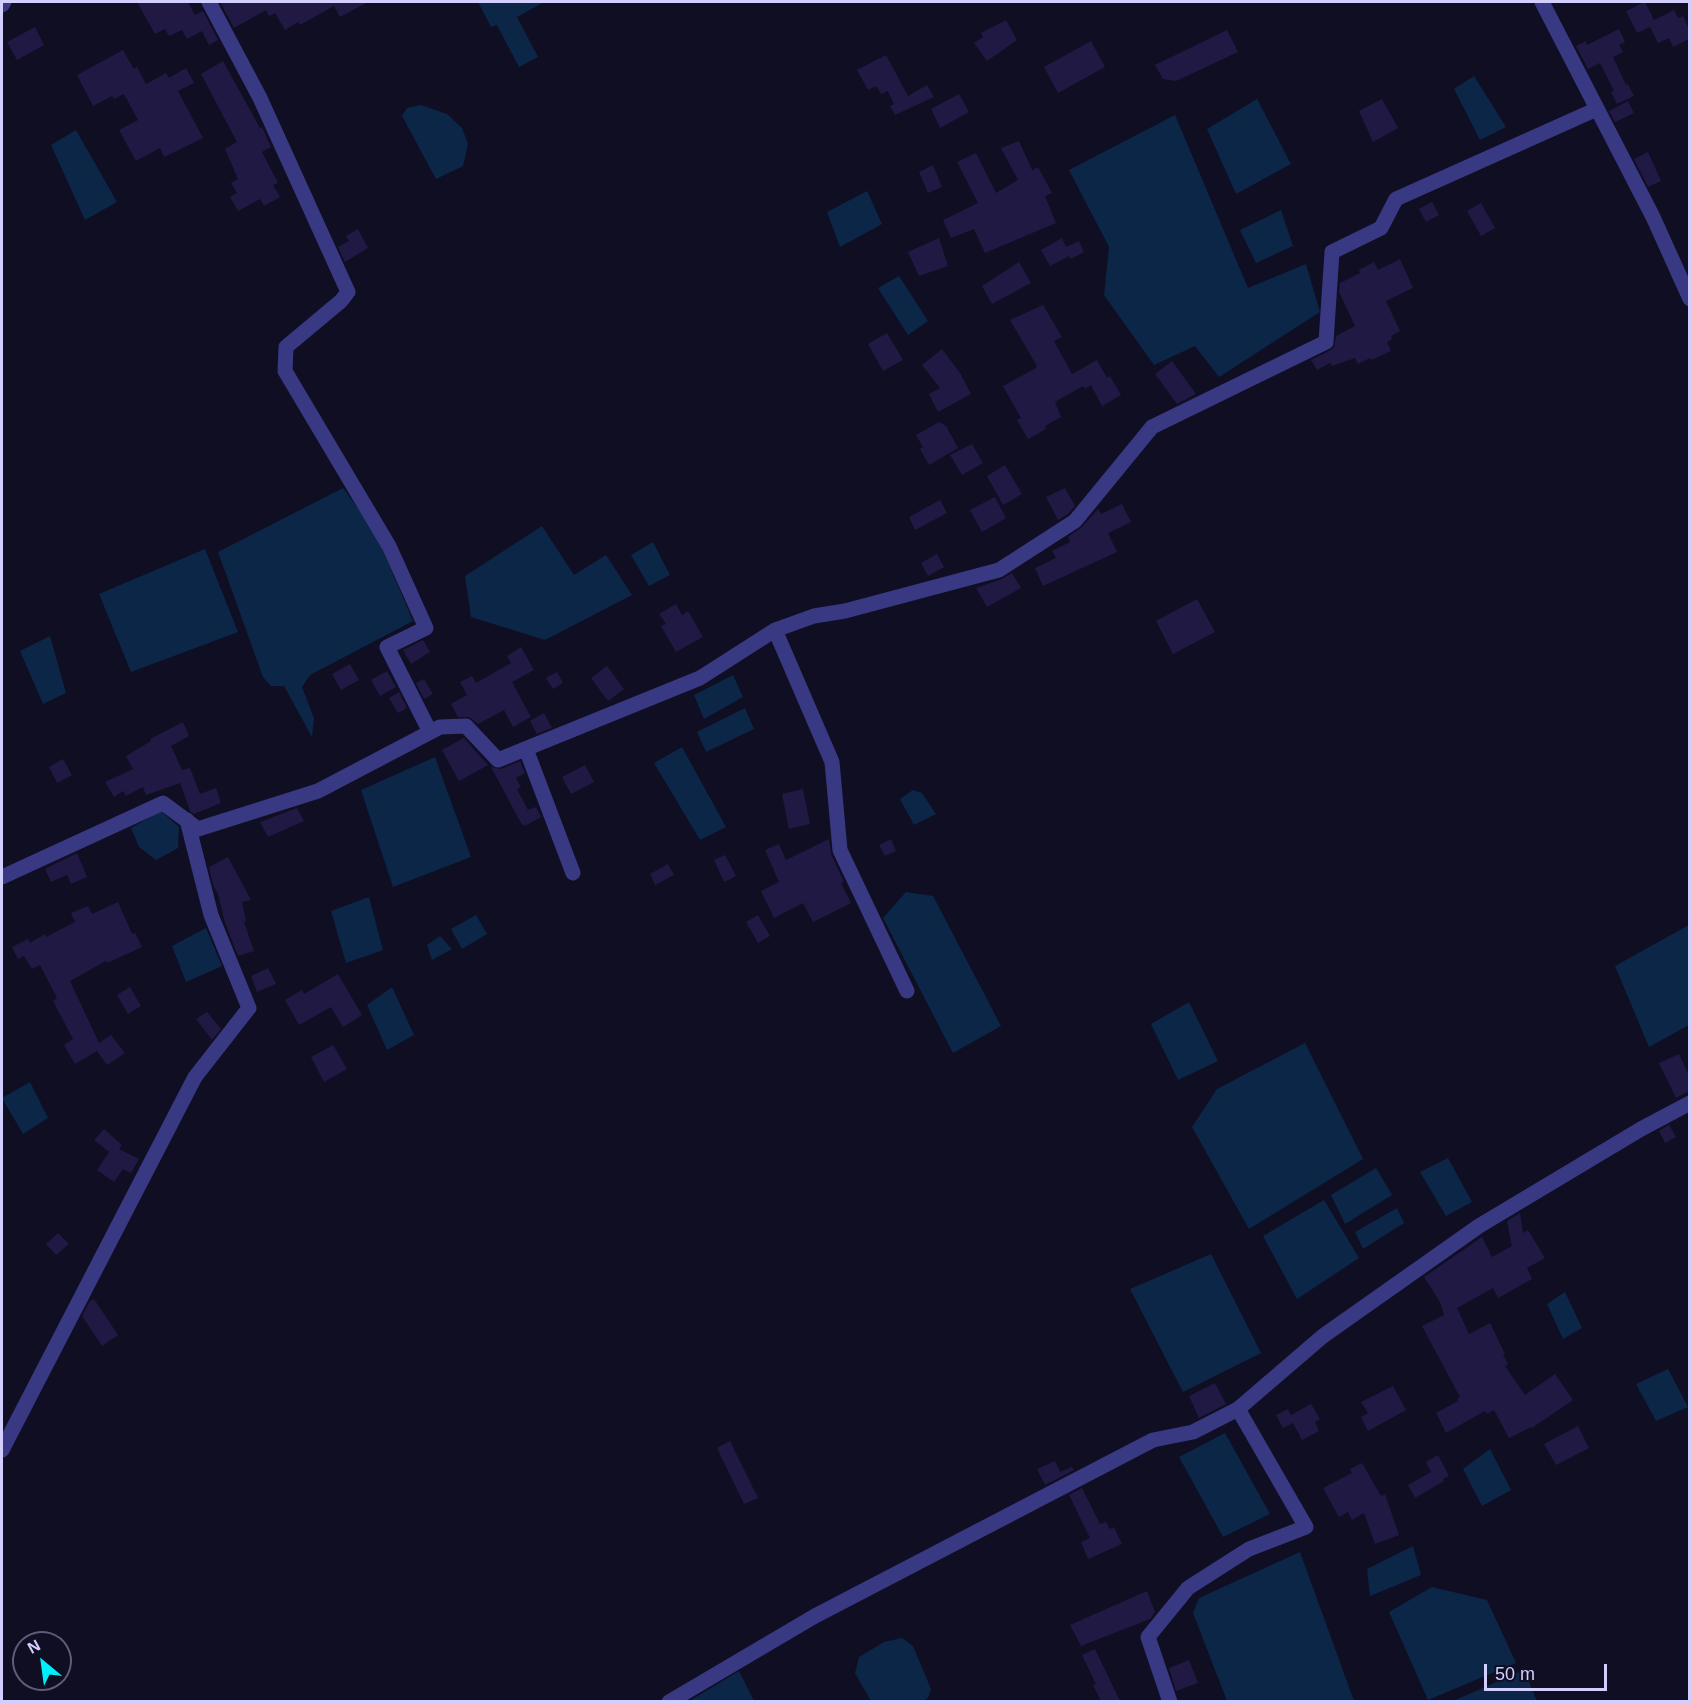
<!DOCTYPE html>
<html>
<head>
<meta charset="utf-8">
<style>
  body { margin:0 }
  #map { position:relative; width:1691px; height:1703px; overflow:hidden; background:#100e23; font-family:Arial,sans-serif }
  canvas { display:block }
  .frame { position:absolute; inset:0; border:3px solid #d2cfff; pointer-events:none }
  .north { position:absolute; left:12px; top:1631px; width:60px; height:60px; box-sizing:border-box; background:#100e23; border:2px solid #5e5b7b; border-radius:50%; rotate:331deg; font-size:16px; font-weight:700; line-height:24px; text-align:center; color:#d2cfff }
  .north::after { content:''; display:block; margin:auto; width:21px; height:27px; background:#00eefa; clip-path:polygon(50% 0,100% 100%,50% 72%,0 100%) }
  .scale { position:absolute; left:1484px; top:1664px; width:123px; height:27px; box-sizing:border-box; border:3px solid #d2cfff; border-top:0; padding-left:8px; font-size:18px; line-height:21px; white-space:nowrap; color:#d2cfff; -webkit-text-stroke:4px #100e23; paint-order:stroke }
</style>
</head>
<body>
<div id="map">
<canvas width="1691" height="1703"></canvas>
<div class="frame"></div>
<div class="north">N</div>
<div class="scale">50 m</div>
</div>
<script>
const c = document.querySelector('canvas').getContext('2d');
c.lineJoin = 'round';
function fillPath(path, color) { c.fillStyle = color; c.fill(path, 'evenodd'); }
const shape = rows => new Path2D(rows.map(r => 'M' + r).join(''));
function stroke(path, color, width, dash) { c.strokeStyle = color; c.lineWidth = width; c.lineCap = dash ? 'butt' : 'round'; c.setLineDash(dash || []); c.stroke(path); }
fillPath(shape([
  [478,2,544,2,517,17,538,57,519,67,497,25,491,27],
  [1474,76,1506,127,1480,140,1454,89],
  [1257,99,1291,164,1236,194,1207,129],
  [421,105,447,114,462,128,468,144,463,166,436,179,402,116,407,108],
  [1175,115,1248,288,1306,264,1320,312,1219,377,1195,346,1154,365,1104,295,1109,247,1069,170],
  [76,130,117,202,85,220,51,145],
  [867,191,882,224,840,247,827,212],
  [1281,210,1293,246,1256,263,1240,230],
  [899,276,928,321,908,335,878,288],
  [343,488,374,530,413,621,310,675,302,687,314,718,312,737,284,686,271,686,263,677,218,552],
  [542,526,574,575,606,555,632,595,545,640,471,617,465,576],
  [653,542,670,575,649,586,631,555],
  [205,549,238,632,131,672,99,594],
  [50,636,66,693,43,704,20,651],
  [733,675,743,697,704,719,694,695],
  [745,708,754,729,706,752,697,732],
  [682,747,726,827,700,840,654,763],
  [435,757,471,857,393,887,361,790],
  [913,790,922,793,936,814,914,825,900,799],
  [161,811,179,827,178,848,156,860,139,847,131,828],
  [906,892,933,896,1001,1026,953,1053,883,918],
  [369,897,383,950,346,963,331,911],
  [476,915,487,934,462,949,451,929],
  [1689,925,1689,1025,1649,1047,1615,966],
  [206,928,222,966,186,982,172,946],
  [440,936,452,949,432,960,427,945],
  [392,987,414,1035,387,1050,367,1005],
  [1189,1002,1218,1061,1178,1080,1151,1024],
  [1305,1043,1363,1159,1249,1229,1192,1127,1217,1089],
  [30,1082,48,1118,23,1134,2,1098],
  [1448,1158,1472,1202,1446,1216,1420,1172],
  [1376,1168,1392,1195,1345,1224,1331,1195],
  [1324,1200,1359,1258,1297,1299,1263,1236],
  [1397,1208,1404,1223,1363,1249,1355,1232],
  [1211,1254,1261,1353,1183,1392,1130,1289],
  [1565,1292,1582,1328,1563,1339,1547,1304],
  [1668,1369,1688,1407,1656,1421,1636,1384],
  [1225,1433,1270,1514,1223,1537,1179,1457],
  [1490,1449,1511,1490,1482,1506,1463,1469],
  [1413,1546,1421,1575,1370,1596,1367,1569],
  [1300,1552,1354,1701,1227,1701,1193,1613,1199,1598],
  [1432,1587,1487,1600,1516,1663,1428,1700,1389,1612],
  [902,1638,913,1646,931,1689,928,1698,923,1701,871,1701,855,1673,859,1657,884,1642],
  [1524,1670,1537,1701,1453,1701],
  [739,1671,754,1701,692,1701,691,1700]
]), '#0c2648');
fillPath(shape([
  [137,2,188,2,195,15,203,11,218,40,209,45,202,31,187,39,182,30,169,36,165,29,155,34],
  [220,2,368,2,340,17,334,6,300,25,298,22,285,30,275,13,269,16,266,10,234,28],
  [1645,2,1654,20,1674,10,1678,18,1683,16,1689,29,1689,39,1673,47,1669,38,1658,43,1650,27,1637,33,1626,11],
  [1006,20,1017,40,987,61,974,43,983,37,981,33],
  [35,27,44,45,17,60,7,42],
  [1619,29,1625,42,1619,45,1623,52,1613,57,1626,85,1628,84,1634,96,1617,104,1611,92,1614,91,1600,63,1588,69,1576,46,1586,41,1587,45],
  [1227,30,1238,52,1176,81,1163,79,1155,65],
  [1091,41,1105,67,1058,93,1044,67],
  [123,50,134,69,137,67,146,84,166,73,169,78,186,68,194,83,178,91,203,138,164,157,160,148,136,161,119,130,138,120,124,94,114,99,112,96,93,106,77,75],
  [886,55,908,96,927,85,934,97,895,115,890,106,894,104,888,91,881,94,876,86,868,90,857,70],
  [223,61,260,128,262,127,271,147,262,152,278,183,273,185,280,197,264,206,260,199,238,211,230,197,237,193,231,183,238,179,225,149,237,142,201,74],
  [959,94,969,112,940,128,931,109],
  [1382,99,1398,128,1373,142,1359,111],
  [1628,101,1634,113,1615,122,1609,111],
  [1019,141,1032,170,1038,167,1052,193,1045,196,1056,223,985,253,974,229,951,238,943,220,978,203,957,162,976,153,996,193,1018,180,1001,148],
  [1648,152,1661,181,1648,187,1634,159],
  [933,165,942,187,928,193,919,172],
  [1432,202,1439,215,1426,222,1419,209],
  [1481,203,1495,228,1481,236,1467,211],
  [358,229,368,248,345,262,338,247,349,241,346,236],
  [939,238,948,266,919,276,908,252],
  [1062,238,1066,247,1079,241,1084,252,1071,259,1069,256,1050,266,1041,250],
  [1400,259,1413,288,1386,301,1400,331,1391,336,1392,339,1387,342,1391,351,1371,360,1370,358,1358,364,1355,358,1332,366,1330,363,1317,370,1311,360,1331,350,1334,347,1336,336,1355,326,1339,292,1340,283,1360,273,1359,270,1374,262,1378,270],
  [1019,262,1031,283,992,304,982,286],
  [1043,305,1062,337,1054,341,1072,374,1097,360,1107,378,1110,376,1121,395,1102,406,1091,385,1085,389,1083,386,1055,402,1061,417,1045,426,1046,429,1028,439,1017,420,1021,418,1003,386,1036,368,1037,366,1010,320],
  [887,333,903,360,883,371,868,344],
  [942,349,960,373,971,394,938,412,929,394,940,388,922,365],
  [1172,361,1196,394,1177,404,1155,374],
  [939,422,946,426,958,448,929,465,920,449,923,447,916,435],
  [972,444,983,463,962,475,950,455],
  [1005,465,1022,494,1003,505,987,476],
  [1065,488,1075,506,1068,514,1058,520,1046,497],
  [995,497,1006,518,982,532,970,510],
  [940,500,947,513,915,530,909,517],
  [1122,504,1131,522,1108,533,1117,552,1043,586,1035,568,1056,558,1052,551,1070,542,1068,537,1082,527,1098,509,1101,514],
  [937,554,944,567,928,576,921,563],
  [1012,573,1021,588,987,607,976,588,1002,579],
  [1197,599,1215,632,1173,654,1156,621],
  [676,604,682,615,688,611,703,637,676,652,661,626,666,624,659,614],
  [423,640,430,652,411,664,403,650],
  [521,647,534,670,512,682,531,717,513,727,504,710,478,724,469,717,458,717,451,704,467,695,460,682,472,676,476,683,511,663,507,656],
  [350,664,359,680,341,690,332,674],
  [607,666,624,689,608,701,591,678],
  [387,671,396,687,380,696,371,680],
  [557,672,563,683,553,689,546,678],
  [424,679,433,694,424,699,416,683],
  [399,692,407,708,398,713,389,698],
  [544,713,552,728,537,734,530,721],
  [183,722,189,736,171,746,182,770,190,768,200,794,216,788,221,803,194,814,190,811,180,783,146,795,143,787,126,796,123,791,114,797,105,782,133,769,126,756,151,741,150,739],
  [464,738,488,765,459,781,442,750],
  [63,759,72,775,57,783,49,767],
  [520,761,525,773,516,778,521,787,517,789,528,810,536,807,541,817,525,826,523,824,522,825,491,767,501,769],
  [585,765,594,782,571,794,562,777],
  [803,789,810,824,789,829,782,794],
  [297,808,304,821,268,837,260,822],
  [829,839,831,854,844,882,841,883,851,903,813,922,803,903,774,918,761,891,779,882,765,850,779,844,786,860],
  [891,839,896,851,885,856,879,845],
  [77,853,87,877,71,884,67,875,51,882,45,869],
  [725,855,736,876,724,882,714,860],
  [228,857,251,900,242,902,246,921,244,922,254,951,238,956,225,923,218,894,213,885,209,867],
  [668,864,674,875,655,885,650,874],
  [118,902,132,934,135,933,142,947,107,963,106,961,70,981,99,1043,111,1035,125,1053,107,1065,97,1051,75,1064,64,1045,73,1039,53,1001,57,998,40,965,32,969,24,956,18,959,12,947,28,939,30,943,45,934,46,937,75,922,71,913,88,906,92,914],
  [758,915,770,936,758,943,746,922],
  [268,968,276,984,257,992,251,976],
  [338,974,362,1015,343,1027,331,1007,299,1025,285,1000,302,990,304,994],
  [130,987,141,1006,128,1014,117,995],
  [207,1012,221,1029,212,1040,196,1019],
  [333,1045,347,1069,324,1082,311,1057],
  [1679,1054,1689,1075,1689,1091,1676,1098,1659,1063],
  [1669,1125,1676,1137,1665,1143,1659,1131],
  [104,1129,122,1145,119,1149,139,1159,131,1173,123,1169,114,1182,97,1170,109,1152,94,1140],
  [1520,1213,1523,1233,1528,1230,1545,1258,1527,1268,1532,1279,1498,1298,1493,1288,1457,1308,1469,1334,1490,1323,1505,1354,1503,1355,1508,1364,1505,1366,1525,1395,1555,1374,1573,1400,1532,1428,1531,1427,1509,1438,1494,1410,1487,1414,1485,1411,1446,1433,1436,1413,1458,1401,1457,1399,1460,1397,1422,1326,1444,1315,1440,1302,1424,1277,1482,1237,1492,1257,1512,1246,1507,1221],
  [58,1233,69,1244,56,1255,46,1244],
  [94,1299,118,1335,102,1346,82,1316,90,1301],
  [1215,1383,1226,1404,1199,1418,1189,1396],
  [1393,1386,1406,1410,1368,1431,1361,1417,1368,1413,1361,1402],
  [1311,1404,1320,1419,1315,1422,1319,1431,1302,1440,1293,1423,1283,1428,1276,1415,1288,1409,1291,1415],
  [1578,1426,1589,1448,1556,1465,1544,1444],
  [730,1441,758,1498,744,1504,717,1448],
  [1438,1455,1449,1476,1443,1479,1444,1481,1415,1498,1408,1485,1431,1472,1426,1462],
  [1055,1461,1060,1472,1072,1467,1074,1470,1045,1485,1037,1469],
  [1362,1463,1381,1496,1385,1494,1399,1535,1375,1544,1364,1513,1352,1520,1348,1512,1339,1517,1323,1488,1352,1473,1350,1469],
  [1082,1488,1100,1524,1106,1522,1110,1529,1114,1527,1122,1544,1088,1559,1081,1542,1090,1538,1069,1495],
  [1147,1591,1155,1612,1150,1619,1081,1646,1070,1625],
  [1095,1649,1120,1701,1101,1701,1093,1685,1096,1684,1082,1655],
  [1189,1660,1198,1683,1176,1691,1169,1668]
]), '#201944');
stroke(shape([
  [209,2,260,98,348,292,341,301,286,347,285,371,389,546,426,628,387,647,430,732],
  [1542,2,1653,217,1690,299],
  [526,749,573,873],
  [2,877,163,803,198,829,318,791,440,727,466,726,498,760,700,678,775,630],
  [907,991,840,850,832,762,775,630,814,616,845,611,999,570,1075,521,1152,427,1326,342,1332,252,1381,228,1396,199,1597,109],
  [2,1450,195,1077,249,1008,211,915,187,820],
  [669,1702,815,1616,1153,1440,1193,1432,1238,1409,1323,1336,1479,1226,1641,1129,1690,1103],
  [1170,1702,1148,1637,1188,1588,1249,1549,1306,1527,1238,1409]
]), '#383982', 15);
stroke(shape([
  [2,5,4,2]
]), '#383982', 15);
</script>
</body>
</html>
